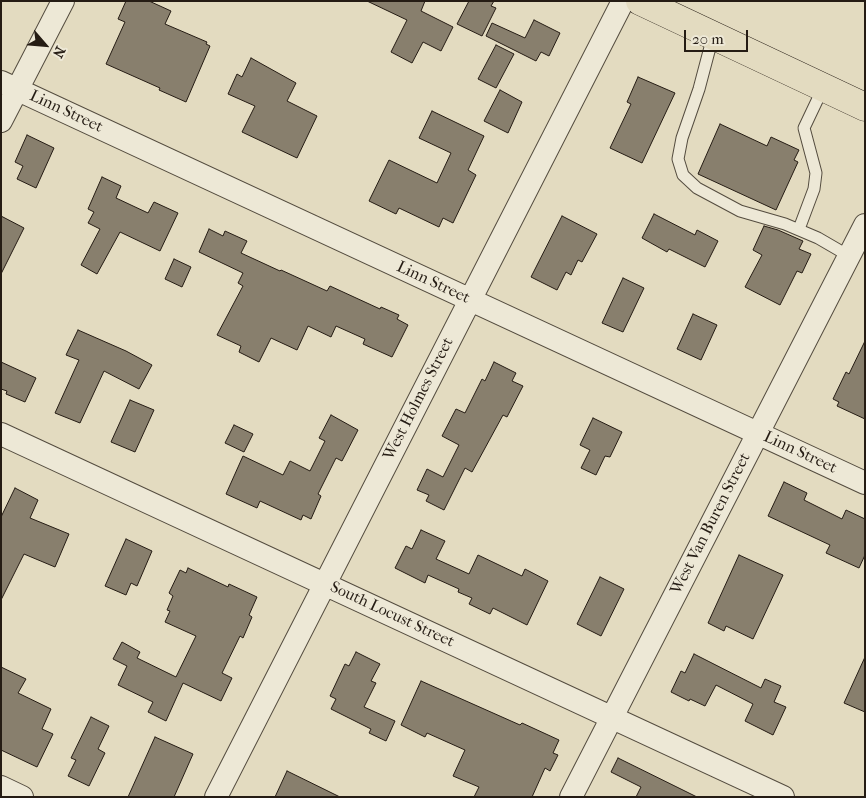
<!DOCTYPE html>
<html>
<head>
<meta charset="utf-8">
<style>
  body { margin:0 }
  #map { position:relative; width:866px; height:798px; overflow:hidden; background:#e3dbc0; font-family:"IM FELL French Canon",serif }
  canvas { display:block }
  .frame { position:absolute; inset:0; border:2px solid #251c14; pointer-events:none }
  .north { position:absolute; left:20px; top:20px; width:50px; height:50px; -webkit-text-stroke:4px #ede8d6; paint-order:stroke; rotate:117deg; font-size:14px; font-weight:700; line-height:20px; text-align:center; color:#251c14 }
  .north::after { content:''; display:block; margin:auto; width:18px; height:22px; background:#251c14; clip-path:polygon(50% 0,100% 100%,50% 72%,0 100%) }
  .scale { position:absolute; left:684px; top:30px; width:64px; height:22px; box-sizing:border-box; border:2px solid #251c14; border-top:0; padding-left:6px; font-size:15px; line-height:18px; white-space:nowrap; color:#251c14; -webkit-text-stroke:4px #ede8d6; paint-order:stroke }
</style>
</head>
<body>
<div id="map">
<canvas width="866" height="798"></canvas>
<div class="frame"></div>
<div class="north">N</div>
<div class="scale">20 m</div>
</div>
<script>
const c = document.querySelector('canvas').getContext('2d');
c.lineJoin = 'round';
function fillPath(path, color) { c.fillStyle = color; c.fill(path, 'evenodd'); }
const shape = rows => new Path2D(rows.map(r => 'M' + r).join(''));
function stroke(path, color, width, dash) { c.strokeStyle = color; c.lineWidth = width; c.lineCap = dash ? 'butt' : 'round'; c.setLineDash(dash || []); c.stroke(path); }
function label(font, color, halo, rows, align = 'center') {
  c.font = font + ' "IM FELL French Canon",serif'; c.lineWidth = 4; c.setLineDash([]); c.textBaseline = 'middle'; c.strokeStyle = halo; c.fillStyle = color; for (const [text, x, y, turn = 0] of rows) {
    c.save(); c.translate(x, y); c.rotate((+turn || 0) * Math.PI / 180); c.textAlign = isNaN(turn) ? turn : align; if (halo) c.strokeText(text, 0, 0); c.fillText(text, 0, 0); c.restore();
  }
}
const building = shape([
  [126,1,149,1,171,11,165,24,207,42,206,44,210,46,186,102,159,90,160,88,106,64,125,22,118,19,126,1],
  [367,1,425,1,421,11,453,27,441,51,423,42,412,63,391,52,407,20,367,1],
  [469,1,494,1,491,6,496,8,482,36,457,24,469,1],
  [534,20,560,33,549,56,541,52,536,61,486,36,492,23,525,38,534,20],
  [496,45,514,54,496,88,478,79,496,45],
  [251,58,296,83,287,101,317,116,297,158,242,132,255,106,228,94,237,74,242,77,251,58],
  [638,77,675,93,642,163,610,148,631,104,627,102,638,77],
  [500,90,522,102,508,133,484,121,500,90],
  [432,111,484,136,468,170,476,175,453,223,443,218,439,227,399,208,396,214,369,201,389,160,437,183,451,153,419,138,432,111],
  [720,124,767,146,771,137,799,150,794,160,798,162,776,210,698,174,720,124],
  [27,135,54,148,36,188,17,179,23,166,15,162,27,135],
  [102,177,121,186,116,198,148,213,154,202,178,213,160,251,120,232,97,274,81,265,100,229,88,223,94,212,88,209,102,177],
  [654,214,695,235,697,230,718,241,705,267,669,249,667,252,642,238,654,214],
  [1,216,24,228,1,274,1,216],
  [562,216,597,234,582,262,578,260,571,275,566,272,557,290,531,277,562,216],
  [764,226,778,230,803,241,799,249,811,254,802,273,797,271,780,305,745,287,762,255,753,250,764,226],
  [209,229,223,236,225,231,247,241,241,253,280,271,281,270,327,291,330,286,380,309,381,307,399,315,397,319,408,325,392,357,363,344,365,339,336,326,331,337,308,326,297,350,271,338,259,362,239,352,241,346,217,335,243,286,238,283,243,273,199,252,209,229],
  [174,259,191,267,182,287,165,279,174,259],
  [623,278,644,288,623,332,602,323,623,278],
  [693,314,717,325,701,360,677,349,693,314],
  [78,330,126,351,152,365,139,389,104,371,80,423,55,413,79,360,66,355,78,330],
  [865,341,865,419,837,406,839,402,833,399,846,372,849,374,865,341],
  [1,362,36,378,25,402,6,394,7,391,1,389,1,362],
  [494,362,516,373,512,381,523,386,507,417,503,415,472,472,465,468,444,510,426,501,429,495,417,490,427,469,443,477,459,445,442,436,456,409,465,413,482,379,485,381,494,362],
  [130,400,154,410,135,452,111,442,130,400],
  [331,415,358,430,342,461,336,458,318,494,321,496,311,519,303,515,301,520,260,501,257,508,226,494,243,456,283,475,290,461,310,471,325,441,319,438,331,415],
  [593,418,622,432,610,457,605,456,596,475,581,468,590,450,580,445,593,418],
  [234,425,253,434,244,452,225,443,234,425],
  [784,482,807,493,804,500,842,519,846,510,865,519,865,555,859,568,826,553,830,545,768,516,784,482],
  [15,488,38,500,30,518,69,534,55,567,24,554,1,600,1,517,15,488],
  [421,530,445,541,436,559,469,574,478,555,522,576,525,569,548,581,527,625,493,608,490,614,469,604,472,598,458,592,459,589,428,575,425,583,395,568,406,546,412,549,421,530],
  [126,539,152,551,137,586,131,583,126,595,105,586,126,539],
  [739,555,783,575,753,639,726,626,724,631,708,623,739,555],
  [188,568,228,587,229,584,257,597,249,615,252,617,243,638,240,636,222,673,232,678,221,701,183,683,166,721,148,712,153,702,118,685,127,666,113,659,122,642,140,652,137,658,176,677,196,636,165,622,170,611,167,610,173,596,169,593,180,570,186,573,188,568],
  [600,577,624,589,601,636,577,624,600,577],
  [356,652,380,664,371,681,376,683,364,707,395,721,386,741,369,733,371,729,331,709,336,699,330,696,345,664,349,666,356,652],
  [694,654,761,688,765,679,781,686,774,702,786,707,773,735,745,721,753,704,716,685,705,706,690,699,689,701,671,692,681,671,685,673,694,654],
  [865,657,865,712,844,703,865,657],
  [1,667,26,679,18,693,51,709,42,729,53,734,37,767,1,750,1,667],
  [421,681,520,725,522,723,559,740,553,753,558,755,550,771,545,768,532,797,474,797,479,787,453,776,465,750,427,733,425,737,401,725,421,681],
  [91,717,109,726,98,749,105,753,89,786,68,776,76,760,71,758,91,717],
  [155,737,193,754,174,797,128,797,155,737],
  [618,758,697,797,636,797,641,787,611,772,618,758],
  [287,771,340,797,275,797,287,771]
]);
fillPath(building, '#887f6d');
stroke(building, '#251c14', 1);
const lane = shape([
  [713,36,699,89,682,138,678,159,683,175,697,188,740,211,785,224,818,238,849,256],
  [799,229,814,189,816,173,804,128,823,88]
]);
const street = shape([
  [1,82,865,483],
  [1,121,63,1],
  [1,434,783,797],
  [1,787,22,797],
  [216,797,623,1],
  [571,797,865,225]
]);
const primary = shape([
  [640,1,865,107]
]);
stroke(lane, '#544c3f', 13);
stroke(street, '#544c3f', 24);
stroke(primary, '#251c14', 29);
stroke(lane, '#ede8d6', 11);
stroke(street, '#ede8d6', 22);
stroke(primary, '#e3dbc0', 28);
label('16px', '#251c14', '#ede8d6', [
  ["Linn Street",66,112,25],
  ["Linn Street",433,283,25],
  ["West Holmes Street",419,399,-63],
  ["Linn Street",800,453,25],
  ["West Van Buren Street",711,524,-63],
  ["South Locust Street",392,615,25]
]);
</script>
</body>
</html>
